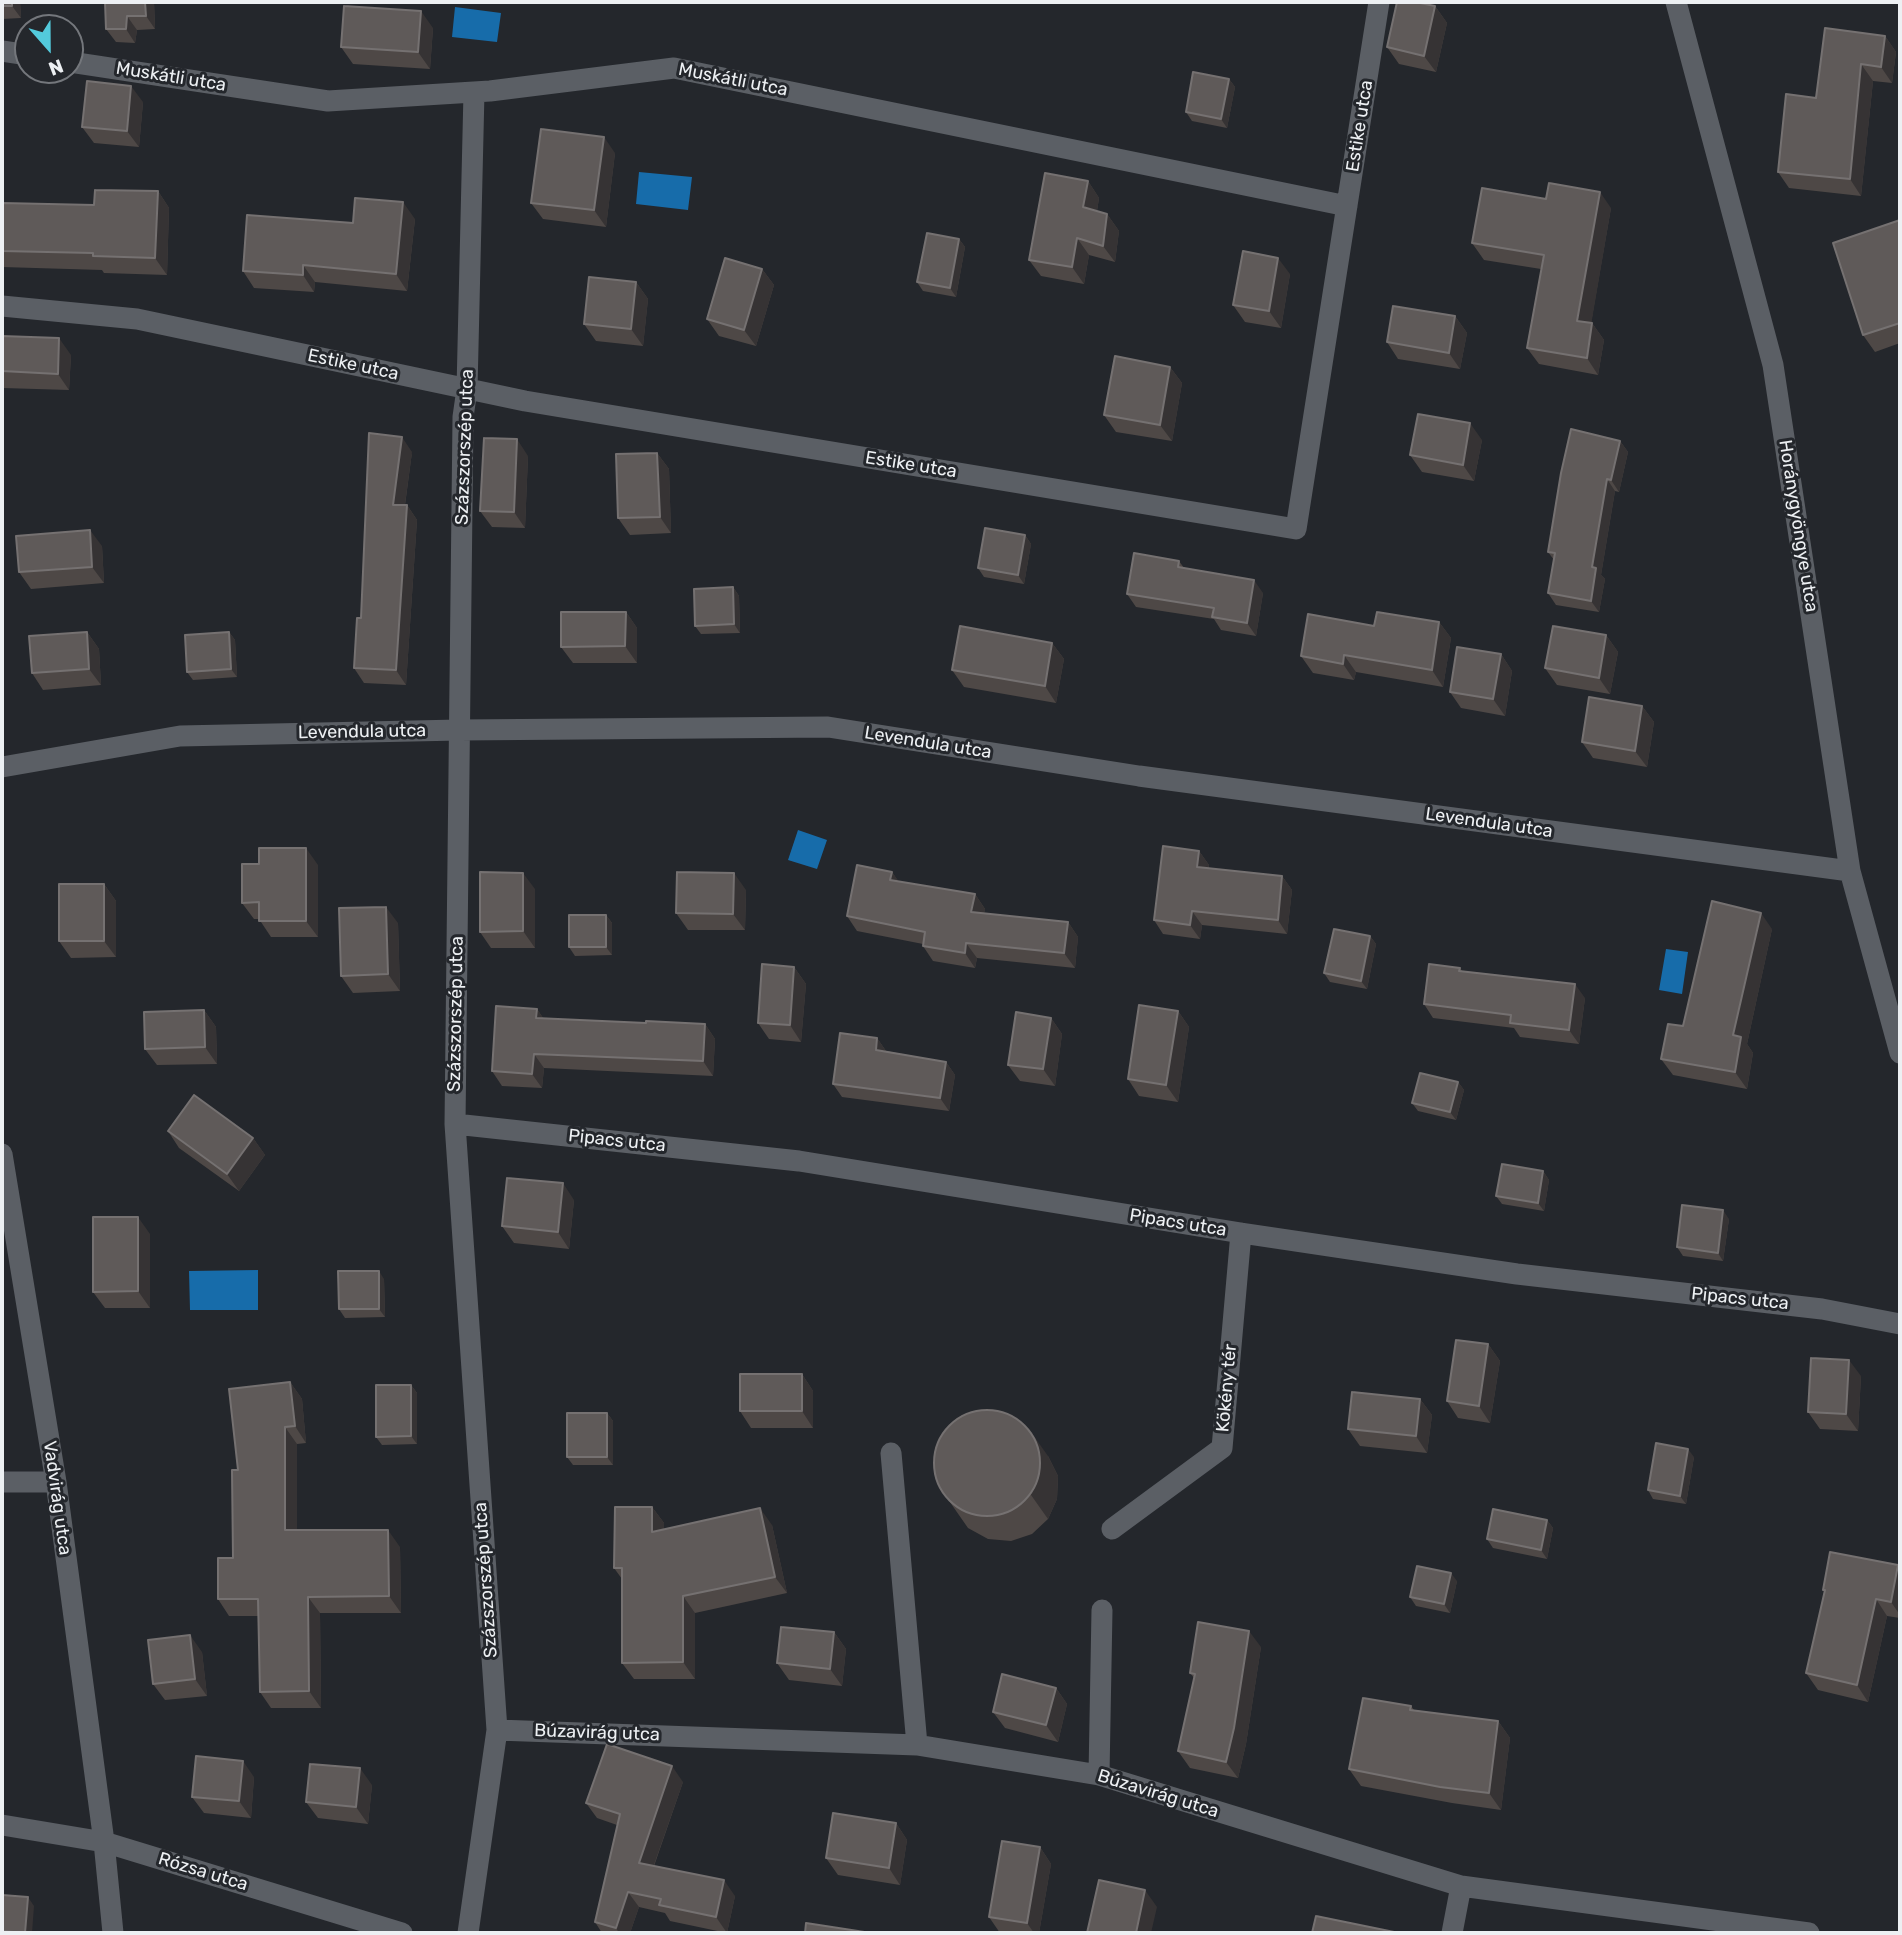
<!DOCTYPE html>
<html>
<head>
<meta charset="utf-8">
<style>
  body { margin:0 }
  #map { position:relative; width:1902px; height:1935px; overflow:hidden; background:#24272c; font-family:Rubik,sans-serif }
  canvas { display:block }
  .frame { position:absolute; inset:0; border:4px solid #edf0f3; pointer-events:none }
  .north { position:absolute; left:14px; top:14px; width:70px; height:70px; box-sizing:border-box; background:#24272c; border:2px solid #74777c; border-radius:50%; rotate:159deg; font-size:19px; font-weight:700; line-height:28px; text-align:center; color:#edf0f3 }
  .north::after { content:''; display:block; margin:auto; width:24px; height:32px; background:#53cadc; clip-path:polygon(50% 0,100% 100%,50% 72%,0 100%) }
</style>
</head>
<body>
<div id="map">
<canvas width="1902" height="1935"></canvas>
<div class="frame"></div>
<div class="north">N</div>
</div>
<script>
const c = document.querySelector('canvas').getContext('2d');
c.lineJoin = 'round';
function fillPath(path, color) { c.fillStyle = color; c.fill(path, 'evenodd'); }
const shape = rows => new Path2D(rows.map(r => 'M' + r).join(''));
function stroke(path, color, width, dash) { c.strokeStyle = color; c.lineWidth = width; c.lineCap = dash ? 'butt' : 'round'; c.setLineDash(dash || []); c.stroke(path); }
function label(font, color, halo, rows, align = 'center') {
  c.font = font + ' Rubik,sans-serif'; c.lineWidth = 6; c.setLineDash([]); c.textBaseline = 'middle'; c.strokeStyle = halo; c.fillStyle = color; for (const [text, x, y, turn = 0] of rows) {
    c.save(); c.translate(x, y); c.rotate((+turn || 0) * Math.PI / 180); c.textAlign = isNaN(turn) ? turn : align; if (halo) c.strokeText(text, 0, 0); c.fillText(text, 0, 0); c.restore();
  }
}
fillPath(shape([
  [455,7,501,13,497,42,452,37],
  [639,172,692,177,688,210,636,204],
  [798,830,827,840,817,869,788,860],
  [1666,949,1688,952,1682,994,1659,990],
  [258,1270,258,1310,190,1310,189,1271]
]), '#176caa');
stroke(shape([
  [1676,2,1773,365,1850,871,1900,1053],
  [2,51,28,55],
  [70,62,328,101,490,91,674,68,1347,206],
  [2,306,137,319,525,401,1296,529,1379,2],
  [2,767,180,736,459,730,828,727,1139,776,1850,871],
  [455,1124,799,1161,1241,1233,1517,1274,1822,1309,1900,1324],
  [2,1154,56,1482,104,1842,113,1933],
  [891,1453,917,1745],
  [2,1482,56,1482],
  [1112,1529,1222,1448,1241,1233],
  [497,1730,917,1745,1099,1775,1461,1886,1809,1933],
  [1099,1775,1102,1610],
  [2,1825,104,1842,402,1933],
  [468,1933,497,1730,455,1124,463,417,467,389,474,92],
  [1452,1933,1461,1886]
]), '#5b5f65', 21);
fillPath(shape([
  [2,2,20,2,21,18,2,19],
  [105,2,154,2,155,29,137,30,135,43,116,42,106,29],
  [1435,6,1447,23,1436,72,1399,64,1387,47],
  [433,28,430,69,353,64,341,47],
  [1885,36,1896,52,1892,83,1873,81,1861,196,1789,188,1778,172,1816,98],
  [1229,79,1235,87,1227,128,1192,121,1186,112],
  [143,102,139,147,94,143,82,127],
  [615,153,606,227,543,219,531,203],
  [1088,181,1099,198,1097,211,1107,214,1119,231,1115,262,1089,255,1084,284,1041,276,1029,260],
  [158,191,169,208,167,275,104,273,102,270,2,267,2,203,94,205],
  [1611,208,1591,323,1592,323,1604,340,1598,375,1539,364,1527,348,1541,269,1484,260,1472,243],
  [415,219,407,291,315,282,314,292,254,288,243,271,353,223],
  [1900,220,1900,343,1875,352,1863,335],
  [959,239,965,247,956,297,923,291,917,282],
  [762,269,774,285,756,346,719,336,707,319],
  [1290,274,1281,328,1245,322,1233,305],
  [636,282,648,299,643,346,596,341,584,324],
  [1455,316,1467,333,1460,369,1398,359,1387,342],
  [71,355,69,390,3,388,2,386,2,371],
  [1170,367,1182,383,1172,441,1116,432,1104,415],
  [1482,440,1474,481,1422,472,1410,455],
  [1620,441,1628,452,1619,492,1615,491,1601,575,1605,579,1599,612,1556,605,1548,593,1554,560,1548,552],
  [412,452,405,505,407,505,417,520,406,685,364,683,354,668,361,618],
  [657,453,669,469,671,533,630,535,618,518],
  [528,456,525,528,492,527,480,511],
  [1025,535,1031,544,1024,584,984,577,978,568],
  [102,546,104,583,31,589,19,572],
  [1179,561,1184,568,1263,593,1256,636,1221,630,1214,619,1136,607,1127,594],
  [733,587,739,596,740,633,701,634,695,626],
  [626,612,637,628,637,663,573,663,561,647],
  [1439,622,1451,638,1443,687,1356,672,1354,680,1313,673,1301,656,1374,626],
  [87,632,99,649,101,685,43,690,32,673],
  [229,632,235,640,237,677,193,680,187,672],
  [1606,635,1618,652,1610,694,1557,685,1545,668],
  [1052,643,1064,659,1056,703,964,687,952,670],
  [1501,654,1512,671,1505,716,1461,708,1450,692],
  [1642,706,1654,722,1647,767,1593,758,1582,742],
  [1199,851,1209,865,1209,868,1282,876,1292,890,1287,934,1202,925,1200,939,1163,934,1154,920],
  [318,865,318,937,271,937,259,919,254,919,242,903],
  [892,872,898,881,975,894,985,909,984,913,1068,922,1078,937,1075,968,977,958,975,968,933,961,923,946,923,944,857,931,847,916],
  [104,884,116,901,116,957,71,958,59,941],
  [535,889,535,948,491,948,480,932],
  [746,890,745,930,688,930,676,913],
  [606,915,612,923,612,955,575,956,569,947],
  [398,923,400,991,353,993,341,976],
  [1772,929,1747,1044,1753,1053,1747,1089,1673,1075,1661,1059,1683,1026],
  [1370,936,1376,944,1367,989,1330,982,1324,973],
  [794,967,806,984,801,1042,769,1039,758,1023],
  [1460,968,1462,971,1585,998,1579,1044,1520,1037,1514,1028,1433,1018,1424,1004],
  [537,1009,543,1018,646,1023,705,1024,715,1039,713,1076,544,1068,542,1088,502,1086,492,1071],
  [204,1010,216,1027,217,1064,157,1065,145,1049],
  [1178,1011,1189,1027,1178,1102,1139,1096,1128,1079],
  [1051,1018,1062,1034,1055,1086,1020,1081,1008,1065],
  [877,1038,886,1051,946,1062,955,1075,949,1111,842,1097,833,1084],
  [1458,1082,1464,1090,1456,1120,1418,1111,1412,1103],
  [168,1131,253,1138,265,1155,239,1191,179,1148],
  [1543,1171,1549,1180,1544,1211,1502,1204,1496,1196],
  [574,1200,569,1249,514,1243,502,1226],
  [1729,1219,1723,1261,1683,1256,1677,1247],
  [150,1234,150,1308,105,1308,93,1292],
  [384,1279,385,1317,345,1318,339,1309],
  [1488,1344,1500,1361,1490,1423,1458,1418,1447,1401],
  [802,1374,813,1391,813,1428,751,1428,740,1411],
  [1861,1376,1858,1431,1820,1429,1808,1412],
  [290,1382,302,1399,306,1443,297,1444,297,1530,400,1547,401,1613,320,1613,321,1708,271,1708,260,1692,258,1616,229,1616,218,1599,233,1558,238,1470],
  [411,1385,417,1393,417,1444,382,1445,376,1437],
  [1420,1399,1432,1415,1427,1453,1360,1446,1348,1429],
  [607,1413,613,1421,613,1465,573,1465,567,1457],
  [1048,1456,1058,1476,1057,1499,1048,1519,1032,1534,1011,1541,988,1539,968,1528,938,1485],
  [1694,1457,1686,1504,1653,1499,1648,1490],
  [652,1507,664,1523,664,1530,772,1525,787,1593,695,1613,695,1679,634,1679,622,1663,622,1579,614,1568],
  [1547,1520,1553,1528,1547,1559,1493,1548,1487,1539],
  [1898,1565,1900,1568,1900,1618,1887,1616,1868,1702,1818,1690,1806,1673,1825,1592,1823,1590],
  [1457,1581,1450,1613,1416,1606,1410,1597],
  [834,1632,846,1649,842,1686,789,1680,777,1663],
  [1261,1647,1246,1744,1238,1778,1190,1768,1178,1751,1194,1678,1190,1673],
  [202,1652,207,1696,165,1700,153,1684],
  [1056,1688,1067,1704,1058,1742,1005,1728,993,1712],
  [1411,1706,1414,1710,1498,1721,1510,1738,1501,1810,1452,1803,1361,1786,1349,1769],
  [254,1777,251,1818,204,1813,192,1797],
  [683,1782,654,1866,735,1896,727,1933,670,1921,665,1913,639,1907,630,1933,602,1933,595,1922,617,1825,597,1818,586,1803],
  [372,1785,368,1824,318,1818,306,1802],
  [896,1823,907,1840,900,1885,838,1875,826,1858],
  [1040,1847,1051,1864,1039,1933,1000,1933,989,1917]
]), '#4e4846');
fillPath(shape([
  [12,2,20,2,21,18,12,6],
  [145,2,154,2,155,29,146,16],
  [1435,6,1447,23,1436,72,1424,56],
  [421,11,433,28,430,69,418,52],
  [127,16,137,30,135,43,126,29],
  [1885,36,1896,52,1892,83,1881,67],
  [1861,64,1873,81,1861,196,1850,179],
  [1229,79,1235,87,1227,128,1221,119],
  [131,86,143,102,139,147,127,131],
  [604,137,615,153,606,227,594,210],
  [1088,181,1099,198,1095,224,1083,207],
  [158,191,169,208,167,275,155,258],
  [1600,192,1611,208,1589,337,1577,321],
  [403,202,415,219,407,291,396,274],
  [1107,214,1119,231,1115,262,1103,246],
  [1077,238,1089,255,1084,284,1072,267],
  [959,239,965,247,956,297,950,288],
  [1278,258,1290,274,1281,328,1269,311],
  [303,265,315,282,314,292,303,275],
  [762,269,774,285,756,346,744,330],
  [636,282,648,299,643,346,631,329],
  [1455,316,1467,333,1460,369,1449,353],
  [1592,323,1604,340,1598,375,1587,358],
  [59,338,71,355,69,390,58,374],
  [1170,367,1182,383,1172,441,1160,425],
  [1470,423,1482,440,1474,481,1463,465],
  [402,437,412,452,403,519,393,505],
  [517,439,528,456,525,528,514,512],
  [1620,441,1628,452,1619,492,1611,480],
  [657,453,669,469,671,533,660,517],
  [1607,479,1615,491,1601,575,1605,579,1599,612,1591,601,1592,567],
  [407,505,417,520,406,685,396,670],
  [90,530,102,546,104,583,92,567],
  [1025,535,1031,544,1024,584,1018,575],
  [1254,580,1263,593,1256,636,1247,623],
  [733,587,739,596,740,633,734,624],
  [626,612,637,628,637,663,625,646],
  [1439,622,1451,638,1443,687,1432,670],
  [87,632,99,649,101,685,89,669],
  [229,632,235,640,237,677,231,669],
  [1606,635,1618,652,1610,694,1599,678],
  [1052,643,1064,659,1056,703,1045,686],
  [1501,654,1512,671,1505,716,1493,699],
  [1344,655,1356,672,1354,680,1343,664],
  [1642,706,1654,722,1647,767,1635,751],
  [306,848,318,865,318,937,306,921],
  [1199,851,1209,865,1207,881,1197,867],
  [892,872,902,886,890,880],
  [523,873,535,889,535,948,523,931],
  [734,873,746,890,745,930,733,914],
  [1282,876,1292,890,1287,934,1278,920],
  [104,884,116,901,116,957,104,941],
  [975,894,985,909,982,927,971,912],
  [386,907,398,923,400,991,388,974],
  [1192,911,1202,925,1200,939,1190,925],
  [1761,913,1772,929,1747,1044,1753,1053,1747,1089,1735,1072,1733,1035],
  [606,915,612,923,612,955,606,947],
  [1068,922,1078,937,1075,968,1064,953],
  [1370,936,1376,944,1367,989,1361,981],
  [966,943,977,958,975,968,965,953],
  [794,967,806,984,801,1042,790,1025],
  [1575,984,1585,998,1579,1044,1569,1030],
  [537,1009,547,1024,536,1018],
  [204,1010,216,1027,217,1064,205,1047],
  [1178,1011,1189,1027,1178,1102,1166,1085],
  [1051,1018,1062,1034,1055,1086,1043,1069],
  [705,1024,715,1039,713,1076,703,1061],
  [877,1038,886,1051,885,1063,876,1050],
  [534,1054,544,1068,542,1088,532,1074],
  [946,1062,955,1075,949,1111,940,1098],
  [1458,1082,1464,1090,1456,1120,1450,1112],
  [253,1138,265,1155,239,1191,227,1174],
  [1543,1171,1549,1180,1544,1211,1538,1203],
  [563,1183,574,1200,569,1249,558,1232],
  [1723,1210,1729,1219,1723,1261,1718,1253],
  [138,1217,150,1234,150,1308,138,1291],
  [379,1271,384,1279,385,1317,379,1309],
  [1488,1344,1500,1361,1490,1423,1479,1406],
  [1849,1360,1861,1376,1858,1431,1846,1414],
  [802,1374,813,1391,813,1428,802,1411],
  [290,1382,302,1399,306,1443,295,1426],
  [411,1385,417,1393,417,1444,411,1436],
  [1420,1399,1432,1415,1427,1453,1416,1436],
  [607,1413,613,1421,613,1465,607,1457],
  [285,1427,297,1444,297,1547,285,1530],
  [1031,1432,1048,1456,1058,1476,1057,1499,1048,1519,1031,1495],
  [1688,1449,1694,1457,1686,1504,1680,1496],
  [652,1507,664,1523,664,1549,652,1532],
  [760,1508,772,1525,787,1593,775,1577],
  [1547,1520,1553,1528,1547,1559,1541,1550],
  [388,1530,400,1547,401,1613,389,1596],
  [1898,1565,1900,1568,1900,1615,1891,1602],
  [1451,1573,1457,1581,1450,1613,1444,1604],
  [683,1596,695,1613,695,1679,683,1662],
  [308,1597,320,1613,321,1708,309,1691],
  [1876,1599,1887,1616,1868,1702,1857,1685],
  [1249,1631,1261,1647,1246,1744,1238,1778,1226,1762],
  [834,1632,846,1649,842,1686,830,1669],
  [190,1635,202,1652,207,1696,195,1679],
  [1056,1688,1067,1704,1058,1742,1046,1725],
  [1498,1721,1510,1738,1501,1810,1489,1793],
  [243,1761,254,1777,251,1818,239,1801],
  [672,1766,683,1782,649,1879,639,1863],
  [360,1768,372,1785,368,1824,356,1807],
  [896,1823,907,1840,900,1885,889,1868],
  [1040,1847,1051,1864,1039,1933,1034,1933,1027,1923],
  [724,1880,735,1896,727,1933,716,1917],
  [1145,1890,1157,1907,1151,1933,1136,1933],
  [628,1892,639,1907,630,1933,619,1933,616,1928],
  [28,1897,34,1906,32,1933,25,1933]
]), '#363334');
const building = shape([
  [2,2,12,2,12,6,2,6,2,2],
  [105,2,145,2,146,16,127,16,126,29,106,29,105,2],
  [1397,2,1415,2,1435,6,1424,56,1387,47,1397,2],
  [344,6,421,11,418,52,341,47,344,6],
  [1825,28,1885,36,1881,67,1861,64,1850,179,1778,172,1786,94,1816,98,1825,28],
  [1193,72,1229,79,1221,119,1186,112,1193,72],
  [87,81,131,86,127,131,82,127,87,81],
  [541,129,604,137,594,210,531,203,541,129],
  [1045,173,1088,181,1083,207,1107,214,1103,246,1077,238,1072,267,1029,260,1045,173],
  [1549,183,1600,192,1577,321,1592,323,1587,358,1527,348,1544,255,1472,243,1482,188,1546,199,1549,183],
  [95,190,158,191,155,258,93,256,93,253,2,251,2,203,94,205,95,190],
  [355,198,403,202,396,274,303,265,303,275,243,271,247,215,353,223,355,198],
  [1900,220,1900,323,1863,335,1833,243,1900,220],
  [927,233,959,239,950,288,917,282,927,233],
  [1243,251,1278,258,1269,311,1233,305,1243,251],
  [725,258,762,269,744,330,707,319,725,258],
  [589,277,636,282,631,329,584,324,589,277],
  [1393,306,1455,316,1449,353,1387,342,1393,306],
  [2,336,59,338,58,374,2,371,2,336],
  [1115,356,1170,367,1160,425,1104,415,1115,356],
  [1418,414,1470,423,1463,465,1410,455,1418,414],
  [1571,429,1620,441,1611,480,1607,479,1592,567,1596,568,1591,601,1548,593,1555,553,1548,552,1561,473,1571,429],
  [369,433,402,437,393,505,407,505,396,670,354,668,357,618,361,618,369,433],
  [484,438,517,439,514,512,480,511,484,438],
  [657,453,660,517,618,518,616,454,657,453],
  [985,528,1025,535,1018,575,978,568,985,528],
  [90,530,92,567,19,572,16,536,90,530],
  [1134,553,1179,561,1178,567,1254,580,1247,623,1212,617,1214,608,1127,594,1134,553],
  [733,587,734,624,695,626,694,589,733,587],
  [561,612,626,612,625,646,561,647,561,612],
  [1377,612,1439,622,1432,670,1344,655,1343,664,1301,656,1308,614,1374,626,1377,612],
  [960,626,1052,643,1045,686,952,670,960,626],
  [1553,626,1606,635,1599,678,1545,668,1553,626],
  [87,632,89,669,32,673,29,636,87,632],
  [229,632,231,669,187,672,185,635,229,632],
  [1457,647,1501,654,1493,699,1450,692,1457,647],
  [1589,697,1642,706,1635,751,1582,742,1589,697],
  [1163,846,1199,851,1197,867,1282,876,1278,920,1192,911,1190,925,1154,920,1163,846],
  [259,848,306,848,306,921,259,921,259,902,242,903,242,864,259,864,259,848],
  [857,865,892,872,890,880,975,894,971,912,1068,922,1064,953,966,943,965,953,923,946,925,932,847,916,857,865],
  [480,872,523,873,523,931,480,932,480,872],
  [677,872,734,873,733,914,676,913,677,872],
  [59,884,104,884,104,941,59,941,59,884],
  [1712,901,1761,913,1733,1035,1741,1037,1735,1072,1661,1059,1668,1024,1683,1026,1712,901],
  [386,907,388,974,341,976,339,908,386,907],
  [569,915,606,915,606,947,569,947,569,915],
  [1334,929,1370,936,1361,981,1324,973,1334,929],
  [762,964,794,967,790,1025,758,1023,762,964],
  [1429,964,1460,968,1459,971,1575,984,1569,1030,1510,1023,1511,1015,1424,1004,1429,964],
  [1139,1005,1178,1011,1166,1085,1128,1079,1139,1005],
  [496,1006,537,1009,536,1018,646,1023,646,1021,705,1024,703,1061,534,1054,532,1074,492,1071,496,1006],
  [204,1010,205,1047,145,1049,144,1012,204,1010],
  [1016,1012,1051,1018,1043,1069,1008,1065,1016,1012],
  [840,1033,877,1038,876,1050,946,1062,940,1098,833,1084,840,1033],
  [1420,1073,1458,1082,1450,1112,1412,1103,1420,1073],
  [194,1095,253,1138,227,1174,168,1131,194,1095],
  [1502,1164,1543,1171,1538,1203,1496,1196,1502,1164],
  [507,1178,563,1183,558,1232,502,1226,507,1178],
  [1682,1205,1723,1210,1718,1253,1677,1247,1682,1205],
  [93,1217,138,1217,138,1291,93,1292,93,1217],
  [338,1271,379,1271,379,1309,339,1309,338,1271],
  [1456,1340,1488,1344,1479,1406,1447,1401,1456,1340],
  [1811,1358,1849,1360,1846,1414,1808,1412,1811,1358],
  [740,1374,802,1374,802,1411,740,1411,740,1374],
  [290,1382,295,1426,285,1427,285,1530,388,1530,389,1596,308,1597,309,1691,260,1692,258,1599,218,1599,218,1558,233,1558,232,1470,238,1470,229,1389,290,1382],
  [376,1385,411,1385,411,1436,376,1437,376,1385],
  [1352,1392,1420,1399,1416,1436,1348,1429,1352,1392],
  '934 1463a53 53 0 1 1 106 0a53 53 0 1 1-106 0Z',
  [567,1413,607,1413,607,1457,567,1457,567,1413],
  [1656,1443,1688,1449,1680,1496,1648,1490,1656,1443],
  [615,1507,652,1507,652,1532,760,1508,775,1577,683,1596,683,1662,622,1663,622,1568,614,1568,615,1507],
  [1493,1509,1547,1520,1541,1550,1487,1539,1493,1509],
  [1830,1552,1898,1565,1891,1602,1876,1599,1857,1685,1806,1673,1825,1590,1823,1590,1830,1552],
  [1417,1566,1451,1573,1444,1604,1410,1597,1417,1566],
  [1198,1622,1249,1631,1234,1728,1226,1762,1178,1751,1195,1674,1190,1673,1198,1622],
  [781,1627,834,1632,830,1669,777,1663,781,1627],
  [190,1635,195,1679,153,1684,148,1640,190,1635],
  [1002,1674,1056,1688,1046,1725,993,1712,1002,1674],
  [1363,1698,1411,1706,1410,1710,1498,1721,1489,1793,1440,1787,1349,1769,1363,1698],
  [607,1744,672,1766,639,1863,724,1880,716,1917,659,1905,661,1899,628,1892,616,1928,595,1922,620,1814,586,1803,607,1744],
  [196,1756,243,1761,239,1801,192,1797,196,1756],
  [310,1764,360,1768,356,1807,306,1802,310,1764],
  [833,1813,896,1823,889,1868,826,1858,833,1813],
  [1002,1841,1040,1847,1027,1923,989,1917,1002,1841],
  [1099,1880,1145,1890,1136,1933,1087,1933,1099,1880],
  [2,1895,28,1897,25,1933,2,1931,2,1895],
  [1316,1916,1399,1933,1312,1933,1316,1916],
  [806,1923,871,1933,805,1933,806,1923]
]);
fillPath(building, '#5f5a59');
stroke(building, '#757171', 2);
label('18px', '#edf0f3', '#24272c', [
  ["Muskátli utca",171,77,9],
  ["Muskátli utca",733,80,11],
  ["Estike utca",1360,126,-81],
  ["Estike utca",353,365,12],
  ["Százszorszép utca",465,447,-88],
  ["Estike utca",911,465,9],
  ["Horánygyöngye utca",1798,526,81],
  ["Levendula utca",362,732,-1],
  ["Levendula utca",928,743,9],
  ["Levendula utca",1489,823,8],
  ["Százszorszép utca",456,1014,-89],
  ["Pipacs utca",617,1141,6],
  ["Pipacs utca",1178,1223,9],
  ["Pipacs utca",1740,1299,6],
  ["Kökény tér",1227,1388,-85],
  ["Vadvirág utca",57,1498,82],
  ["Százszorszép utca",486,1580,-94],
  ["Búzavirág utca",597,1733,2],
  ["Búzavirág utca",1158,1794,17],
  ["Rózsa utca",203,1872,17]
]);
</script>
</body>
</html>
